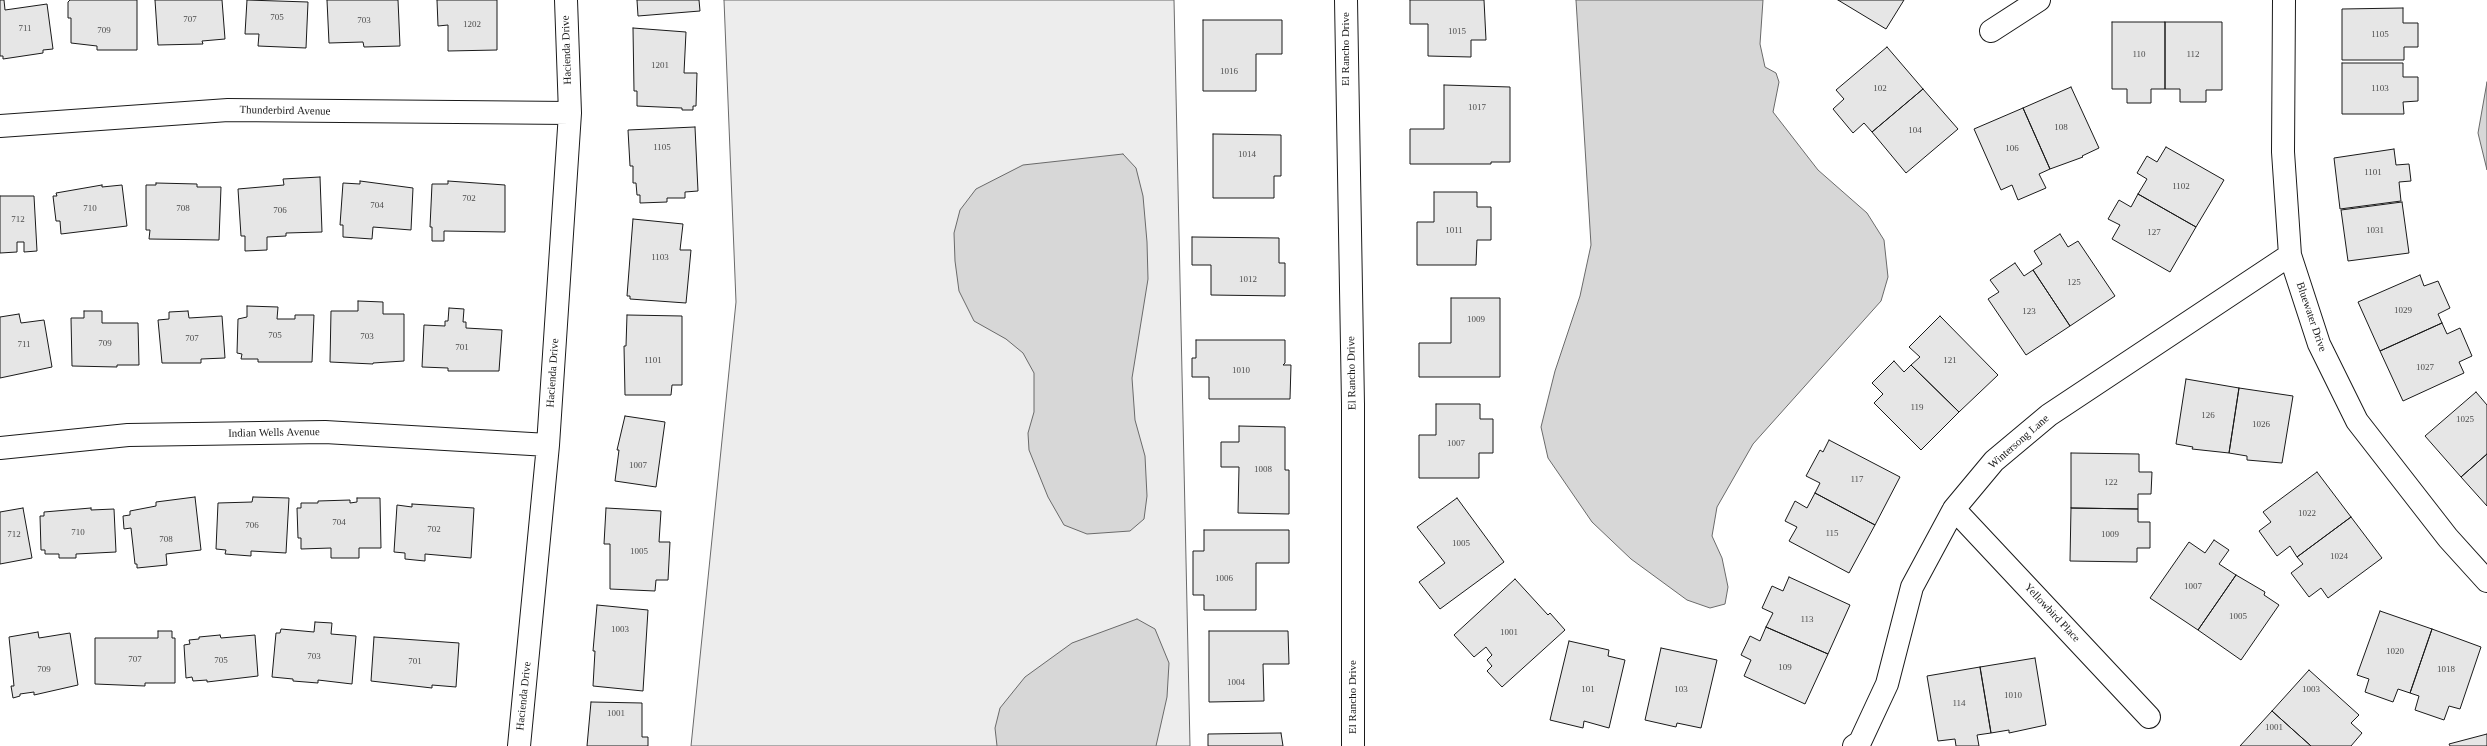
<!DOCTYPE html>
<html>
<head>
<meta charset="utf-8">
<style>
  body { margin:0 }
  canvas { display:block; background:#fff }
</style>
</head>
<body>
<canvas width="2487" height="746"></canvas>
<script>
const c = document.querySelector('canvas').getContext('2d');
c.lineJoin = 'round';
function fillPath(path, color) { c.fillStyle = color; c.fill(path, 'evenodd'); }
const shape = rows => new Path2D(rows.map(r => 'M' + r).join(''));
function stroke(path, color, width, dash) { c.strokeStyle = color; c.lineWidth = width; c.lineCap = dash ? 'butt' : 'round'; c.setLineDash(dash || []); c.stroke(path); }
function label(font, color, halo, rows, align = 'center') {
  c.font = font + ' "Times New Roman",serif'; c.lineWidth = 3; c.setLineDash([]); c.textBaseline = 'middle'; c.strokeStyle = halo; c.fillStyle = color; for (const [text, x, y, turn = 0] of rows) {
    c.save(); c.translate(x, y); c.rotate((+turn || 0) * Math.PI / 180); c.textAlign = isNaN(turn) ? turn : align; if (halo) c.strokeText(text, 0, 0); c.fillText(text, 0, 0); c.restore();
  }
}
const green = shape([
  [724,0,1174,0,1190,746,691,746,736,302,724,0]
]);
fillPath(green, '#ededed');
stroke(green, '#6a6a6a', 1);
const water = shape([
  [1576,0,1763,0,1760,44,1765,67,1776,73,1779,82,1773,112,1818,170,1867,213,1884,240,1888,277,1881,301,1753,444,1717,507,1712,536,1722,558,1728,587,1725,604,1710,608,1687,600,1631,559,1592,522,1548,458,1541,427,1555,371,1580,296,1591,245,1576,0],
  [2487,82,2487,170,2478,133,2487,82],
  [1123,154,1136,168,1143,196,1147,242,1148,279,1132,378,1135,420,1145,456,1147,496,1144,519,1130,531,1087,534,1064,525,1048,497,1029,450,1028,433,1034,412,1034,373,1023,353,1006,339,974,321,959,291,955,261,954,233,960,210,976,189,1023,165,1123,154],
  [1137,619,1155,629,1169,663,1167,697,1156,746,997,746,995,728,1000,708,1025,677,1072,643,1137,619]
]);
fillPath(water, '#d7d7d7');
stroke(water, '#6a6a6a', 1);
const building = shape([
  [0,0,4,0,5,10,47,4,53,49,43,50,43,53,3,59,3,56,0,56,0,0],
  [70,0,137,0,137,50,97,50,97,46,71,43,71,18,68,18,68,2,70,0],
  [155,0,222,0,225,39,202,41,203,44,158,45,155,0],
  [247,0,308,2,306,48,258,46,259,34,245,34,247,0],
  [327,0,398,0,400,46,364,47,363,42,329,43,327,0],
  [437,0,497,0,497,50,448,51,448,25,438,26,437,0],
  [637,0,699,0,700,11,638,16,637,0],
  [1410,0,1484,0,1486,40,1471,40,1471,57,1428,56,1428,24,1410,24,1410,0],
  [1838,0,1904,0,1886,29,1838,0],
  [2403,8,2403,23,2418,23,2418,47,2404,47,2404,60,2342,60,2342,9,2403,8],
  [1203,20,1282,20,1282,54,1256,54,1256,91,1203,91,1203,20],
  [2112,22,2165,22,2165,89,2151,89,2151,103,2127,103,2127,89,2112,89,2112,22],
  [2165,22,2222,22,2222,90,2206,90,2206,102,2180,102,2180,89,2165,89,2165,22],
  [633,28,686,32,684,73,697,73,696,106,693,106,693,110,682,110,682,108,637,106,637,91,634,91,633,28],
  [1887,47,1923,89,1872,132,1864,123,1853,133,1833,109,1844,99,1836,90,1887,47],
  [2342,63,2403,63,2403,77,2418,77,2418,101,2403,102,2404,114,2342,114,2342,63],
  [1444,85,1510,87,1510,162,1491,162,1491,164,1410,164,1410,129,1444,129,1444,85],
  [2071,87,2099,148,2082,156,2083,157,2050,169,2023,108,2071,87],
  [1923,89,1958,129,1906,173,1872,132,1923,89],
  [2023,108,2050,169,2039,174,2046,188,2018,200,2012,185,2001,190,1974,129,2023,108],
  [695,127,698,191,685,192,685,198,667,198,667,202,640,203,640,195,637,195,636,183,633,183,633,166,630,166,628,130,695,127],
  [1213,134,1281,135,1281,176,1274,176,1274,198,1213,198,1213,134],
  [2166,147,2224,180,2196,227,2138,194,2147,179,2137,173,2147,156,2157,162,2166,147],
  [2394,149,2396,165,2409,164,2411,181,2399,182,2401,201,2340,209,2334,158,2394,149],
  [320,177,322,232,286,233,286,236,267,237,267,250,245,251,245,236,241,236,238,189,284,185,283,179,320,177],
  [360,181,413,188,411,230,373,227,372,239,343,237,343,225,340,225,343,183,360,184,360,181],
  [448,181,505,185,505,232,444,231,444,241,432,241,432,227,430,227,432,184,448,184,448,181],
  [156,183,197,184,197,187,221,187,219,240,149,239,150,230,146,230,146,185,156,185,156,183],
  [102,185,102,187,122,185,127,226,61,234,60,221,56,221,53,196,57,196,56,193,102,185],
  [1434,192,1477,192,1477,207,1491,207,1491,240,1477,240,1476,265,1417,265,1417,222,1434,222,1434,192],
  [2138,194,2196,227,2170,272,2112,239,2120,225,2108,219,2119,200,2131,207,2138,194],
  [0,196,34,196,37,251,24,252,24,242,17,242,17,252,0,253,0,196],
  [2402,202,2409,253,2348,261,2341,210,2402,202],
  [633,219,683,224,680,250,691,250,686,303,630,299,630,296,627,296,633,219],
  [2060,234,2068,247,2078,241,2115,296,2070,326,2033,270,2042,264,2034,251,2060,234],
  [1192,237,1279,238,1279,263,1285,263,1285,296,1211,295,1211,265,1192,265,1192,237],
  [2015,263,2024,276,2033,270,2070,326,2026,355,1988,299,1999,292,1990,280,2015,263],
  [2420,275,2424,286,2438,281,2450,308,2438,314,2442,323,2380,351,2358,302,2420,275],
  [1451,298,1500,298,1500,377,1419,377,1419,343,1451,343,1451,298],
  [358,301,383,302,383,314,404,314,404,361,373,363,373,364,330,362,331,311,358,311,358,301],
  [247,306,278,307,277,319,295,319,295,315,314,315,312,362,258,362,258,359,241,359,242,354,237,353,238,319,247,317,247,306],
  [449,308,464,309,463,322,466,322,466,328,502,330,499,371,448,371,448,368,422,367,424,325,445,326,445,321,448,321,449,308],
  [84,311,102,311,102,323,138,323,139,365,117,365,117,367,72,366,71,318,84,318,84,311],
  [188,311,189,318,222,316,225,358,201,359,201,363,162,363,158,320,169,319,169,312,188,311],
  [19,314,21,323,44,320,52,367,0,378,0,317,19,314],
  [627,315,682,316,682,385,672,385,671,395,625,395,624,346,626,346,627,315],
  [1940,316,1998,375,1959,412,1911,365,1920,357,1909,347,1940,316],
  [2442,323,2447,334,2460,328,2472,356,2459,362,2464,373,2403,401,2380,351,2442,323],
  [1196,340,1285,340,1285,363,1283,365,1291,365,1290,399,1209,399,1209,377,1192,377,1192,358,1196,358,1196,340],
  [1894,361,1904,372,1911,365,1959,412,1921,450,1874,403,1883,394,1872,383,1894,361],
  [2186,379,2239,388,2229,453,2192,449,2193,447,2176,444,2186,379],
  [2239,388,2293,396,2282,463,2247,460,2247,456,2229,453,2239,388],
  [2476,392,2487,405,2487,454,2461,477,2425,436,2476,392],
  [1436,404,1480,404,1480,419,1493,419,1493,453,1479,453,1479,478,1419,478,1419,435,1436,435,1436,404],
  [625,416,665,422,656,487,615,481,619,450,617,450,625,416],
  [1239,426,1285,427,1285,470,1289,470,1289,514,1238,513,1239,467,1221,467,1221,442,1239,442,1239,426],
  [1829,440,1900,477,1875,525,1815,493,1820,483,1806,476,1820,450,1823,452,1829,440],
  [2071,453,2139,454,2139,472,2152,472,2151,494,2138,494,2138,509,2071,508,2071,453],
  [2487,454,2487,506,2461,477,2487,454],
  [2317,472,2351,517,2297,557,2290,546,2277,556,2259,531,2271,522,2263,512,2317,472],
  [1815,493,1875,525,1849,573,1789,541,1797,527,1785,521,1795,501,1807,508,1815,493],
  [195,497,201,550,166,554,167,565,137,568,137,564,135,564,131,528,124,529,123,516,130,515,130,511,156,506,156,502,195,497],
  [253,497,289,498,286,553,251,551,251,556,225,554,226,550,216,549,218,503,252,502,253,497],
  [357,498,380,498,381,548,359,548,359,558,331,558,331,548,301,549,301,538,298,538,297,508,301,508,301,503,318,503,318,501,350,500,350,503,357,502,357,498],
  [1457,498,1504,562,1440,609,1419,582,1445,563,1417,527,1457,498],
  [412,504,474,508,471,558,425,554,425,561,405,559,405,553,394,552,397,505,412,507,412,504],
  [23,508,32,558,0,564,0,512,23,508],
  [91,508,91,510,114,509,116,552,76,554,76,558,59,558,59,554,45,554,45,550,41,550,40,516,44,516,44,512,91,508],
  [606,508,661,511,659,542,670,542,668,580,656,580,655,591,610,589,610,544,604,544,606,508],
  [2071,508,2138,509,2138,522,2150,522,2150,548,2137,548,2137,562,2070,561,2071,508],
  [2351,517,2382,558,2328,598,2321,588,2309,597,2291,573,2303,564,2297,557,2351,517],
  [1204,530,1289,530,1289,563,1256,563,1256,610,1204,610,1204,595,1193,595,1193,551,1204,551,1204,530],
  [2214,540,2229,550,2219,564,2236,575,2198,630,2150,598,2189,542,2205,553,2214,540],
  [2236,575,2265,592,2264,595,2279,605,2241,660,2198,630,2236,575],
  [1789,577,1850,605,1828,654,1766,627,1773,613,1762,608,1772,586,1783,591,1789,577],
  [1515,579,1548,615,1550,613,1565,630,1502,687,1487,671,1492,666,1487,660,1492,655,1486,647,1474,657,1454,635,1515,579],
  [597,605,648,610,643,691,593,686,595,651,593,651,597,605],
  [2380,611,2432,629,2410,693,2398,689,2393,702,2365,692,2369,679,2357,675,2380,611],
  [315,622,332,623,331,634,356,636,352,684,318,680,318,683,293,681,293,679,272,677,276,633,280,633,281,629,314,632,315,622],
  [1766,627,1828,654,1805,704,1744,676,1751,660,1741,655,1750,636,1760,641,1766,627],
  [2432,629,2481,647,2460,709,2449,706,2444,720,2415,710,2419,696,2410,693,2432,629],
  [158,631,172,631,172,638,175,638,175,683,145,683,145,686,95,684,95,638,158,638,158,631],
  [1209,631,1288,631,1289,664,1263,664,1264,701,1209,702,1209,631],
  [38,632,39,638,70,633,78,685,34,695,34,692,20,694,20,696,13,698,11,686,14,686,9,637,38,632],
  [220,635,221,638,255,635,258,676,207,682,207,680,193,681,192,677,186,678,184,645,190,644,189,640,199,639,199,637,220,635],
  [374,637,459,643,456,687,432,685,432,688,371,681,374,637],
  [1569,641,1609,650,1608,656,1625,660,1609,728,1584,721,1583,728,1550,720,1569,641],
  [1661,648,1717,660,1701,728,1677,723,1676,727,1645,720,1661,648],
  [2035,658,2046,725,2009,733,2009,730,1991,733,1980,667,2035,658],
  [1980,667,1991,733,1977,735,1979,746,1956,746,1955,739,1938,741,1927,676,1980,667],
  [2309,670,2359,715,2351,723,2362,733,2351,746,2311,746,2272,711,2309,670],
  [591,702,642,703,642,737,648,737,648,746,587,746,591,702],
  [2272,711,2311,746,2240,746,2272,711],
  [1281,733,1283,746,1208,746,1208,734,1281,733],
  [2487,734,2487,746,2450,746,2449,744,2487,734]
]);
fillPath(building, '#e6e6e6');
stroke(building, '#1a1a1a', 1);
const street = shape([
  [2284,0,2283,152,2290,255,2319,344,2357,421,2448,538,2487,581],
  [1991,31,2039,0],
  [0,126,228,110,570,113],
  [0,448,128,435,325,432,548,445],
  [1954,509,2149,717],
  [519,746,548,445,570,113,566,0],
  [1854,746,1860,742,1887,684,1912,587,1954,509,1994,461,2049,415,2290,255]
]);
const secondary = shape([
  [1346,0,1353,404,1353,746]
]);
stroke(street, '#1a1a1a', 24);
stroke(secondary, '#1a1a1a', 24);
stroke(street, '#fff', 22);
stroke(secondary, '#fff', 22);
label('9px', '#4d4d4d', null, [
  ["705",277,18],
  ["707",190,20],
  ["703",364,21],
  ["1202",472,25],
  ["711",25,29],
  ["709",104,31],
  ["1015",1457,32],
  ["1105",2380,35],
  ["110",2139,55],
  ["112",2193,55],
  ["1201",660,66],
  ["1016",1229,72],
  ["102",1880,89],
  ["1103",2380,89],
  ["1017",1477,108],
  ["108",2061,128],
  ["104",1915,131],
  ["1105",662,148],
  ["106",2012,149],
  ["1014",1247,155],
  ["1101",2373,173],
  ["1102",2181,187],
  ["702",469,199],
  ["704",377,206],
  ["710",90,209],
  ["708",183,209],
  ["706",280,211],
  ["712",18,220],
  ["1011",1454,231],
  ["1031",2375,231],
  ["127",2154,233],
  ["1103",660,258],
  ["1012",1248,280],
  ["125",2074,283],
  ["1029",2403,311],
  ["123",2029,312],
  ["1009",1476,320],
  ["705",275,336],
  ["703",367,337],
  ["707",192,339],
  ["709",105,344],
  ["711",24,345],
  ["701",462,348],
  ["1101",653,361],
  ["121",1950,361],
  ["1027",2425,368],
  ["1010",1241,371],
  ["119",1917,408],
  ["126",2208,416],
  ["1025",2465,420],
  ["1026",2261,425],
  ["1007",1456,444],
  ["1007",638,466],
  ["1008",1263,470],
  ["117",1857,480],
  ["122",2111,483],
  ["1022",2307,514],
  ["704",339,523],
  ["706",252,526],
  ["702",434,530],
  ["710",78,533],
  ["115",1832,534],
  ["712",14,535],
  ["1009",2110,535],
  ["708",166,540],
  ["1005",1461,544],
  ["1005",639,552],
  ["1024",2339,557],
  ["1006",1224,579],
  ["1007",2193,587],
  ["1005",2238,617],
  ["113",1807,620],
  ["1003",620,630],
  ["1001",1509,633],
  ["1020",2395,652],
  ["703",314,657],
  ["707",135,660],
  ["705",221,661],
  ["701",415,662],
  ["109",1785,668],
  ["709",44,670],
  ["1018",2446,670],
  ["1004",1236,683],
  ["101",1588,690],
  ["103",1681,690],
  ["1003",2311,690],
  ["1010",2013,696],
  ["114",1959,704],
  ["1001",616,714],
  ["1001",2274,728]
]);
label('11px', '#1a1a1a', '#fff', [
  ["El Rancho Drive",1346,49,-90],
  ["Hacienda Drive",567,50,-92],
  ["Thunderbird Avenue",285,111,1],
  ["Bluewater Drive",2311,317,71],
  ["Hacienda Drive",553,373,-86],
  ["El Rancho Drive",1352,373,-91],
  ["Indian Wells Avenue",274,433,-1],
  ["Wintersong Lane",2019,442,-41],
  ["Yellowbird Place",2052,613,47],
  ["Hacienda Drive",524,696,-84],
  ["El Rancho Drive",1353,697,-90]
]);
</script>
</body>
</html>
